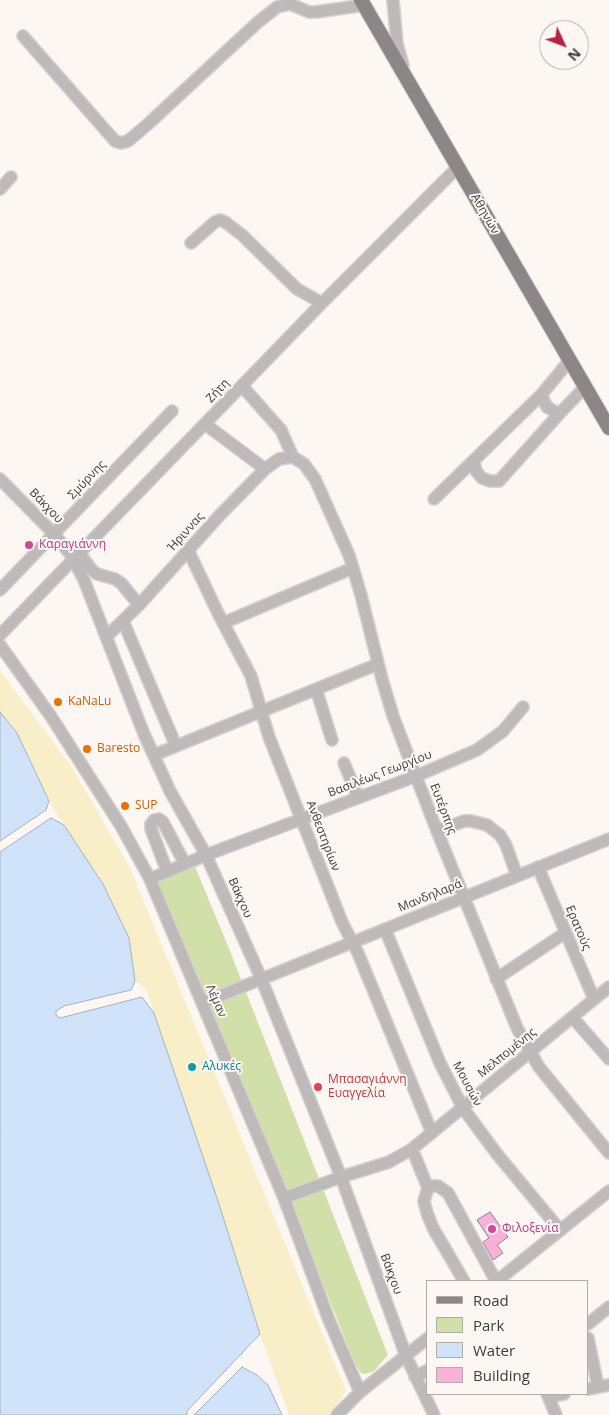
<!DOCTYPE html>
<html>
<head>
<meta charset="utf-8">
<style>
  body { margin:0 }
  #map { position:relative; width:609px; height:1415px; overflow:hidden; background:#fcf7f2; font-family:"Open Sans",sans-serif }
  canvas { display:block }
  .legend { position:absolute; left:426px; top:1280px; width:162px; height:115px; box-sizing:border-box; background:#fcf7f2; border:1px solid #b0aca8; margin:0; padding:6px 9px; list-style:none; font-size:15px; color:#3e3c3a }
  .legend li { display:flex; align-items:center; gap:10px; height:25px }
  .legend b { width:25px; border:1px solid #b0aca8 }
  .north { position:absolute; left:539px; top:20px; width:50px; height:50px; box-sizing:border-box; background:#fcf7f2; border:1px solid #b0aca8; border-radius:50%; rotate:133deg; font-size:14px; font-weight:700; line-height:20px; text-align:center; color:#3e3c3a }
  .north::after { content:''; display:block; margin:auto; width:18px; height:22px; background:#b52343; clip-path:polygon(50% 0,100% 100%,50% 72%,0 100%) }
</style>
</head>
<body>
<div id="map">
<canvas width="609" height="1415"></canvas>
<ul class="legend">
<li><b style="height:6px;background:#8c8786"></b>Road</li>
<li><b style="height:14px;background:#d1dfa8"></b>Park</li>
<li><b style="height:14px;background:#d0e3fb"></b>Water</li>
<li><b style="height:14px;background:#fab1d8"></b>Building</li>
</ul>
<div class="north">N</div>
</div>
<script>
const c = document.querySelector('canvas').getContext('2d');
c.lineJoin = 'round';
function fillPath(path, color) { c.fillStyle = color; c.fill(path, 'evenodd'); }
const shape = rows => new Path2D(rows.map(r => 'M' + r).join(''));
function stroke(path, color, width, dash) { c.strokeStyle = color; c.lineWidth = width; c.lineCap = dash ? 'butt' : 'round'; c.setLineDash(dash || []); c.stroke(path); }
function label(font, color, halo, rows, align = 'center') {
  c.font = font + ' "Open Sans",sans-serif'; c.lineWidth = 4; c.setLineDash([]); c.textBaseline = 'middle'; c.strokeStyle = halo; c.fillStyle = color; for (const [text, x, y, turn = 0] of rows) {
    c.save(); c.translate(x, y); c.rotate((+turn || 0) * Math.PI / 180); c.textAlign = isNaN(turn) ? turn : align; if (halo) c.strokeText(text, 0, 0); c.fillText(text, 0, 0); c.restore();
  }
}
fillPath(shape([
  [194,864,228,946,388,1355,374,1371,369,1373,363,1374,360,1372,353,1359,284,1185,154,880]
]), '#d1dfa8');
fillPath(shape([
  [0,670,73,769,130,868,346,1391,330,1415,289,1415,260,1334,146,989,135,981,129,938,103,884,58,816,49,801,17,733,0,712]
]), '#f8efc9');
const water = shape([
  [0,712,17,733,49,801,46,810,0,841,0,712],
  [51,818,64,825,103,884,129,938,135,981,131,990,64,1006,56,1011,56,1015,60,1018,142,997,154,1013,218,1201,260,1334,187,1411,187,1415,0,1415,0,852,51,818],
  [242,1367,257,1375,268,1385,282,1415,194,1415,242,1367]
]);
fillPath(water, '#d0e3fb');
stroke(water, '#a4b1c1', 1);
const building = shape([
  [490,1212,508,1237,497,1245,503,1253,493,1260,483,1242,489,1238,477,1220,490,1212]
]);
fillPath(building, '#fab1d8');
stroke(building, '#8c8689', 1);
const minor = shape([
  [393,0,397,44,403,65],
  [23,36,115,141,121,143,128,141,148,124,257,23,277,7,290,4,309,12,316,12,364,5],
  [0,189,11,177],
  [191,243,215,222,220,220,225,222,242,235,297,289,322,303],
  [242,386,281,430,293,457],
  [541,395,547,407,559,414],
  [205,424,265,469],
  [293,457,304,464,315,479,349,555,361,595,382,679,393,716,437,831,517,1028,539,1067,609,1153],
  [474,462,476,471,482,478,490,481,499,481,559,414,585,387],
  [0,479,54,534,71,555,84,580,144,734,170,791,206,855,261,978,341,1177,406,1356,434,1415],
  [434,499,541,395,570,360],
  [188,550,218,613,251,676,269,737,342,922,358,953,432,1133],
  [80,554,92,570,97,574,115,579,121,583,139,605],
  [0,590,172,411],
  [123,621,176,746],
  [223,623,353,568],
  [0,635,322,303,458,167],
  [106,637,139,605,219,516,265,469,279,459,293,457],
  [0,645,50,715,121,826,150,879,284,1198,329,1320,360,1392],
  [316,689,332,740],
  [154,755,378,664],
  [344,763,358,797],
  [437,831,464,821,471,821,487,825,500,835,506,845,517,876],
  [538,867,594,999],
  [167,871,151,829,151,824,154,820,159,819,163,822,185,864],
  [150,879,206,855,416,776,477,750,503,731,523,707],
  [385,929,440,1063,463,1108,497,1154,560,1230],
  [496,979,565,933],
  [202,1003,609,839],
  [573,1018,609,1059],
  [412,1149,428,1188,424,1201,427,1213,433,1228,464,1281],
  [428,1188,431,1186,438,1186,448,1193,496,1281],
  [284,1198,341,1177,389,1162,412,1149,609,987],
  [497,1281,609,1191],
  [588,1324,609,1307],
  [588,1338,598,1387],
  [415,1377,428,1370],
  [588,1389,609,1385],
  [547,1394,556,1415],
  [549,1397,564,1394],
  [337,1415,360,1392,428,1338]
]);
const major = shape([
  [361,0,609,428]
]);
stroke(minor, '#d6d2cd', 14);
stroke(major, '#d6d2cd', 16);
stroke(minor, '#bebaba', 11);
stroke(major, '#8c8786', 14);
for (const [x, y, r, color] of [
  [29,545,5,"#d1479c"],
  [58,702,5,"#e8710a"],
  [87,749,5,"#e8710a"],
  [125,806,5,"#e8710a"],
  [192,1067,5,"#0f9aa8"],
  [318,1087,5,"#e0444e"],
  [492,1229,5,"#d1479c"]
]) { const dot = new Path2D(); dot.arc(x, y, r, 0, 2 * Math.PI); c.fillStyle = color; c.fill(dot); stroke(dot, '#fcf7f2', 2); }
label('12px', '#3e3c3a', '#fcf7f2', [
  ["Αθηνών",485,214,60],
  ["Ζήτη",218,391,-46],
  ["Σμύρνης",87,480,-46],
  ["Βάκχου",46,506,46],
  ["Ήριννας",186,532,-48],
  ["Βασιλέως Γεωργίου",380,774,-21],
  ["Ευτέρπης",443,809,69],
  ["Ανθεστηρίων",323,836,69],
  ["Μανδηλαρά",430,896,-22],
  ["Βάκχου",240,898,66],
  ["Ερατούς",578,928,67],
  ["Λέμαν",216,1001,66],
  ["Μελπομένης",507,1053,-39],
  ["Μουσών",467,1084,62],
  ["Βάκχου",391,1274,70]
]);
label('12px', '#b23c85', '#fcf7f2', [
  ["Καραγιάννη",39,545],
  ["Φιλοξενία",502,1229]
], 'left');
label('12px', '#c56008', '#fcf7f2', [
  ["KaNaLu",68,702],
  ["Baresto",97,749],
  ["SUP",135,806]
], 'left');
label('12px', '#0d838f', '#fcf7f2', [
  ["Αλυκές",202,1067]
], 'left');
label('12px', '#be3a42', '#fcf7f2', [
  ["Μπασαγιάννη",328,1080],
  ["Ευαγγελία",328,1094]
], 'left');
</script>
</body>
</html>
